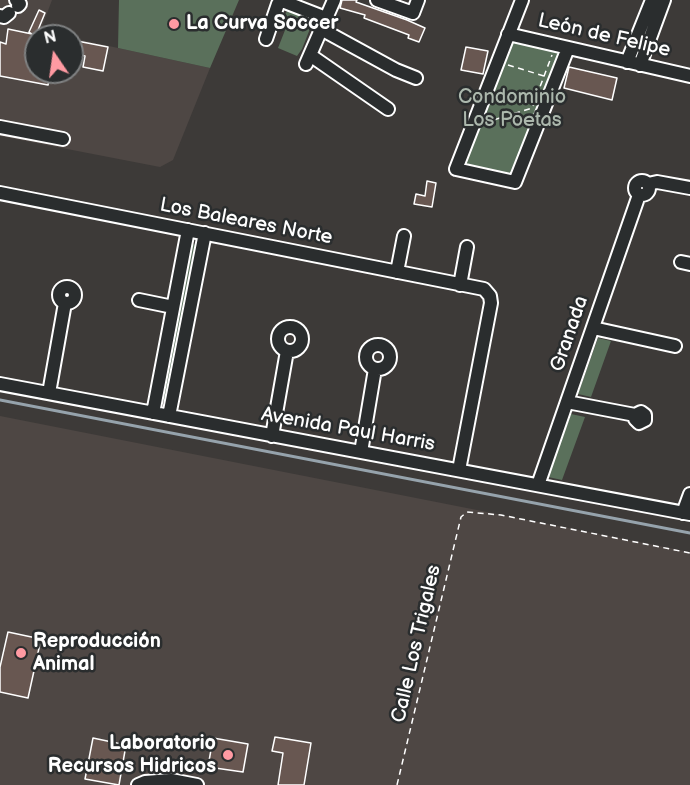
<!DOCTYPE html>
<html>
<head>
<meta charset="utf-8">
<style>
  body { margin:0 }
  #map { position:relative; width:690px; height:785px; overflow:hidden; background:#3d3a38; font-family:"Balsamiq Sans",sans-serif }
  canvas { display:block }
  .north { position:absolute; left:24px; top:24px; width:60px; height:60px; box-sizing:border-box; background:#2a2d2e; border:2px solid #7f8182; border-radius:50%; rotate:347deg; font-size:16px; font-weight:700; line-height:24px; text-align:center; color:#fff }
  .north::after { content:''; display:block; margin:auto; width:21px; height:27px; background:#ff9aa2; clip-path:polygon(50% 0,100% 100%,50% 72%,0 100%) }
</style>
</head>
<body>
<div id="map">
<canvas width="690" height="785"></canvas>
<div class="north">N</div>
</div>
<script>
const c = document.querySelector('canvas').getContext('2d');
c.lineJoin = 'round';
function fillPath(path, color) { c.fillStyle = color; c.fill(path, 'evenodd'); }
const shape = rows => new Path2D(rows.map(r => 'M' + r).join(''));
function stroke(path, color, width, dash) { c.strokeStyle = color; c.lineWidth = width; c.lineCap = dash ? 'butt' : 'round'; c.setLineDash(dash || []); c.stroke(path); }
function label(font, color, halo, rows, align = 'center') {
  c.font = font + ' "Balsamiq Sans",sans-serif'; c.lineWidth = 5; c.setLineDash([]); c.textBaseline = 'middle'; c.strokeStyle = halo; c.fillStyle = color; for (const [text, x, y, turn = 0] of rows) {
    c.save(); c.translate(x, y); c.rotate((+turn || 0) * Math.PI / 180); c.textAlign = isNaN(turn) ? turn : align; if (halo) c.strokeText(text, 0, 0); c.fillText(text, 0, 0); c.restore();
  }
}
fillPath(shape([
  [0,0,52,0,40,32,60,36,36,36,36,72,72,72,72,38,210,68,173,160,160,167,0,136],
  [0,416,690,552,690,785,0,785]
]), '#4e4744');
fillPath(shape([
  [119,0,239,0,210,68,118,48],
  [288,9,313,21,302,49,297,56,278,48,289,20,284,17],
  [511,41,561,53,512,177,463,166],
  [192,244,197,245,166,401,161,400],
  [598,338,611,341,591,397,578,394],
  [571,414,585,417,562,480,548,477]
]), '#5a705b');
stroke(shape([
  [0,400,690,533]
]), '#96a3ac', 3);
const building = shape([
  [342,0,357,0,356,2,407,20,425,28,419,42,408,38,409,35,364,18,365,15,340,8,342,0],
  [39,10,45,13,36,35,36,72,51,72,48,85,0,76,0,42,6,44,8,29,32,34,29,32,39,10],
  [72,40,108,47,103,71,83,67,85,56,72,53,72,40],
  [466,47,488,51,483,74,461,70,466,47],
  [569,67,617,78,612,100,564,88,569,67],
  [427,181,436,183,432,207,414,204,416,194,425,196,427,181],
  [8,632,41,639,28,698,0,692,0,667,8,632],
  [275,737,311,743,304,785,278,785,283,753,272,751,275,737],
  [93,738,126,745,119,785,85,779,93,738],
  [213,738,248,744,243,772,208,767,213,738]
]);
fillPath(building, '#685751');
stroke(building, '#fff', 1.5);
const minor = shape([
  [16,0,20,4,18,6],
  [377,0,413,13,418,0],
  [522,0,456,169,515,182,568,48],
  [0,16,4,17,9,13],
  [321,29,396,70,416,78],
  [508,34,690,76],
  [266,39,278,4,282,1,326,18],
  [310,55,388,109],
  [627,62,652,0],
  [306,64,334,0],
  [640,65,664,0],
  [0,127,63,139],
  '635 188a7 7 0 1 1 14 0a7 7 0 1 1-14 0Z',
  [648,184,657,182,690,188],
  [0,193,484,289,490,296,491,303,459,470],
  [681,262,690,264],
  [397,272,404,236],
  [460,285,467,247],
  '59 295a8 8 0 1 1 16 0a8 8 0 1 1-16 0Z',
  [139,300,173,307],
  '278 339a12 12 0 1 1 24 0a12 12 0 1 1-24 0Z',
  [593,328,675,346],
  '366 357a12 12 0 1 1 24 0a12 12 0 1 1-24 0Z',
  [0,384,690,514],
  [49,393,65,303],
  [567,402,635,415,641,412,645,415,645,420,639,423,635,419,635,415],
  [153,413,188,230],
  [169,416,205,233],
  [272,436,287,351],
  [361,452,375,369],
  [538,485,639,195],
  [683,513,690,494],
  [138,785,145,782,171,780,197,785]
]);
stroke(minor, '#fff', 16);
stroke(shape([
  [508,65,544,76],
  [484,123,532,108,552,55],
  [397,785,461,517,467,512,501,515,690,553]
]), '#fff', 1.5, [6, 4.5]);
stroke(minor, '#2a2d2e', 12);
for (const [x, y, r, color] of [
  [174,24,6,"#ff9aa2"],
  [21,653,6,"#ff9aa2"],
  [228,755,6,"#ff9aa2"]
]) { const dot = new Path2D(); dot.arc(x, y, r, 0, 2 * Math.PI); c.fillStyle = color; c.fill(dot); stroke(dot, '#2a2d2e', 2); }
label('bold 20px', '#fff', '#2a2d2e', [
  ["La Curva Soccer",186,24],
  ["Reproducción",33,642],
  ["Animal",33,665],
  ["Laboratorio",216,744,"right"],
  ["Recursos Hidricos",216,767,"right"]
], 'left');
label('20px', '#fff', '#2a2d2e', [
  ["León de Felipe",604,36,13],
  ["Los Baleares Norte",246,222,11],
  ["Granada",570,334,-71],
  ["Avenida Paul Harris",348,430,10],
  ["Calle Los Trigales",417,644,-77]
]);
label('20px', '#acb8ad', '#2a2d2e', [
  ["Condominio",512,98],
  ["Los Poetas",512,121]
]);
</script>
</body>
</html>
